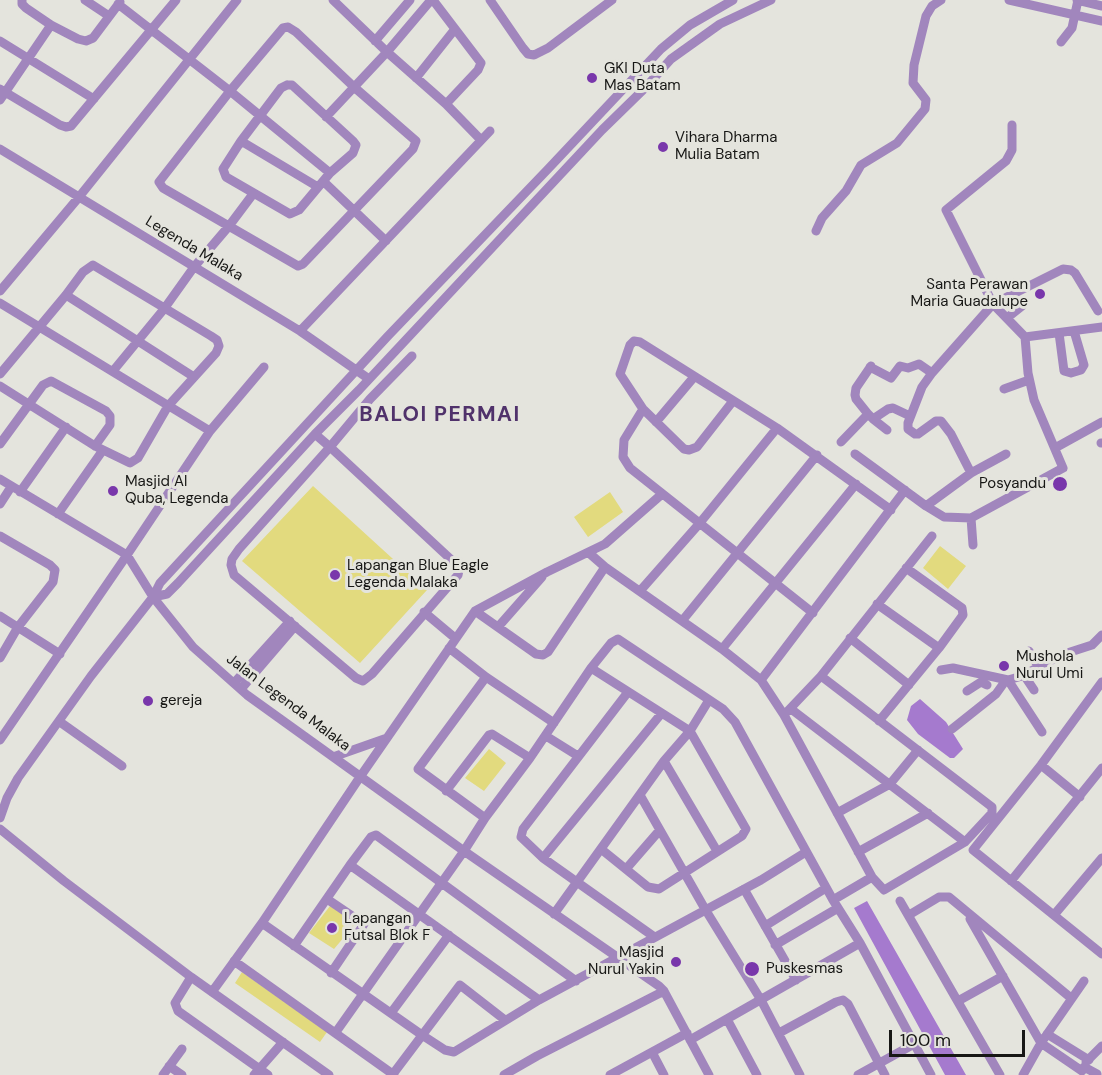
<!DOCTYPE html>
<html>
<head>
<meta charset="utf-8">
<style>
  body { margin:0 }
  #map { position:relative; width:1102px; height:1075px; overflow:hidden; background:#e4e4dd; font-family:"DM Sans",sans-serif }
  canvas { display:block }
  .scale { position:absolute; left:889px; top:1030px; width:136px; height:27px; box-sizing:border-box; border:3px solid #171715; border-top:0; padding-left:8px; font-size:18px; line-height:21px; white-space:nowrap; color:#171715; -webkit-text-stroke:4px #e4e4dd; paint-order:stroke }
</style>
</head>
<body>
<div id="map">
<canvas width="1102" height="1075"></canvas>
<div class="scale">100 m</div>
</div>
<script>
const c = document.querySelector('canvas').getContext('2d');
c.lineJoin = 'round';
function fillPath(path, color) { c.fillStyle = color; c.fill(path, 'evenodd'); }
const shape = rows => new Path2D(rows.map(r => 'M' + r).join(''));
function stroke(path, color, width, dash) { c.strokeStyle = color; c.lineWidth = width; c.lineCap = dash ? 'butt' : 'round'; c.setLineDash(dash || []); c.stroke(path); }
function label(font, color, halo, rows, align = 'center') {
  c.font = font + ' "DM Sans",sans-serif'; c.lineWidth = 6; c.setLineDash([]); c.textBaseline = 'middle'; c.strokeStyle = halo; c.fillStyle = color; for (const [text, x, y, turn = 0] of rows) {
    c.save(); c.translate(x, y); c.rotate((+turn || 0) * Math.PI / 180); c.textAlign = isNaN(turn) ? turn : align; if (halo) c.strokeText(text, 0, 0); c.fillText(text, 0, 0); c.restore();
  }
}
fillPath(shape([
  [313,486,427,590,360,663,242,561],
  [610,492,623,512,588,537,574,517],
  [940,546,966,566,948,589,923,568],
  [489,749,506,763,484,791,465,778],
  [330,906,356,923,334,949,309,933],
  [242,972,327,1032,320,1042,235,983]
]), '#e2da7e');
fillPath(shape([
  [920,699,946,722,963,749,954,758,950,758,918,734,907,720,911,706],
  [867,901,966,1075,945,1075,854,908]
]), '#a57ace');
stroke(shape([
  [22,0,22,4,26,8,51,25,78,39,86,41,93,38,120,2],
  [85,0,109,16],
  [333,0,387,52,446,104,481,140],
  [433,0,481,63,478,70,446,104],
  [490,0,523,48,528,54,534,55,548,48,612,0],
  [1009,0,1102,21],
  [1077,0,1102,6],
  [118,4,230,91,330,173],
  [288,27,296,32,354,87,416,141,413,149,303,264,298,266,163,188,159,182,230,91,283,28,288,27],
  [0,41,94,99],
  [375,41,410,0],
  [1061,42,1072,28,1078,0],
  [416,78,455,29],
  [287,85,292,85,353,141,356,145,353,153,330,173,299,210,290,214,226,177,223,169,241,141,281,88,287,85],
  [0,89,60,125,66,127,71,126,176,0],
  [0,100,51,25],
  [326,117,387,52,431,0],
  [241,141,318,187],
  [0,149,300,331,369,379],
  [323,181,386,241],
  [816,231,822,218,846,191,861,165,897,143,925,109,926,100,913,83,914,65,926,16,932,6,941,0],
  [0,291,79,197,237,0],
  [66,295,194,377],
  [0,303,210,431],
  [1007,318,1022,306],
  [300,331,490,131],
  [1059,333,1064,371,1071,373,1081,370,1084,365,1074,331],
  [1025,337,1102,327],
  [870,367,891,378,900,366,908,368,919,364,932,373,993,304,1063,269,1071,270,1075,273,1098,311],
  [113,371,164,309,194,267,229,226,253,194],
  [932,373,922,387,908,423,908,429,915,434,918,434,936,421,941,421,951,434,971,473],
  [0,374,66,295,83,272,93,265,211,336,217,340,219,346,216,353,168,406,138,458,130,463,95,446,0,386],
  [1004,389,1029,380],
  [733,401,697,447,689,450,684,449,643,409,620,374,630,345,634,341,640,342,777,428,891,510],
  [643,409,624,440,623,457,630,468,813,613],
  [868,414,856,399,855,395,856,388,871,366],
  [656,422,694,377],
  [887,430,873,419,888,409,893,408,910,416],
  [315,434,330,447,458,566,459,570,458,575,372,674,363,681,356,678,234,575,231,565,232,559,239,549,330,447,370,399,412,356],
  [841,442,868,414,871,417],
  [1101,443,1102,443],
  [0,444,43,385,51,381,106,411,110,416,110,425,95,446],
  [1055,448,1102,422],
  [855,454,926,506,944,517,971,518,1063,468,1034,400,1028,373,1025,337,993,304,946,210,1006,161,1012,150,1012,125],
  [0,479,127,555,153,597,193,647,247,695,464,851,659,986,664,991,709,1075],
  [20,492,66,427],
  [0,504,11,487],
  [926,506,971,473,1006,454],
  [58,514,103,450],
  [971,518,973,545],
  [0,536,50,565,55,570,53,582,18,627,0,658],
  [589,553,605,567,722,649,761,680,784,715,872,877,884,890,965,842,992,813,992,807,821,676],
  [640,591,699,524,777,428],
  [153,597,167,594,178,583,315,434,359,390,602,130,645,88,671,59,720,24,771,0],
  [877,604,939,648],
  [475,611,536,654,543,655,548,652,605,567],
  [424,612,455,638],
  [0,616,60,654],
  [682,621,817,455],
  [498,627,542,577],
  [850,638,909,685],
  [449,648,486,677,554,723],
  [722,649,856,484],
  [1029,651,1038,666],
  [591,668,690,731,746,829,742,836,659,889,648,887,601,849],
  [941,670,953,668,1008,680,1022,676,1061,655,1092,645,1102,635],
  [1024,675,1034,690],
  [761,680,905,490],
  [1008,680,1042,732],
  [1102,682,1041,765,973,850,1102,954],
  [234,683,290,621],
  [241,689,295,626],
  [967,691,981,682,987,685],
  [628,692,523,829,521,837,543,858,653,936],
  [791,709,965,842],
  [784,715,821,676,932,536],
  [879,721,939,648,963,615,962,608,906,568],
  [60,722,122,766],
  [952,729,996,694,1006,680],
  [546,736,578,756],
  [0,740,127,555,210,431,264,367],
  [333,757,387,738],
  [664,761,717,851],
  [1041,765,1080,797],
  [446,791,489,735,492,734,530,758],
  [640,795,705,909,761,1000,800,1075],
  [837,813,890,784,918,750],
  [0,818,7,798,18,778,91,676,153,597,160,583,387,337,549,168,661,49,690,25,733,0],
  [485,818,418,769,486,677],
  [0,829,64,881,191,977,329,1075],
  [858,852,928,813],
  [543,858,661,714],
  [350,865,539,1000],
  [626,869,659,831],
  [1011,881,1102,768],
  [744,889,796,980],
  [327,899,364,924,331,973],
  [833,900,872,877],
  [900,901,1000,1075],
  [554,914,664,761,690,731,709,700],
  [909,915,939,897,949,897,1071,998],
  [1054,915,1102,858],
  [970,919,1041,1043,1082,1071],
  [262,923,422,1035,445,1050,454,1052,539,1000,761,880,806,852],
  [765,926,826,888],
  [775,945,838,908],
  [294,946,350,865,371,837,376,835,576,981],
  [234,961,394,1075],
  [191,977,175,1003,178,1011,268,1075],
  [212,992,262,923,360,777,475,611,547,572,605,544,662,494],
  [958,1001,1003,976],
  [391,1013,449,935],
  [727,1019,757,1075],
  [336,1032,464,851,485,818,530,758,591,668,611,643,618,639,723,709,735,722,833,900,860,943,931,1075],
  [779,1033,836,1002,843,1000,848,1004,885,1075],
  [1047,1034,1089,1060],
  [690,1040,860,943],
  [652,1052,664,1075],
  [1086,1062,1102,1046],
  [169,1066,182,1075],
  [1084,1067,1097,1074],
  [393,1074,460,985,505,1020],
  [163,1075,182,1049],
  [254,1075,283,1042],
  [504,1075,537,1056,664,991],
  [610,1075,687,1033],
  [858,1075,914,1044],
  [1023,1075,1041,1043,1084,981]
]), '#a186bd', 9);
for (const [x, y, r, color] of [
  [592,78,6,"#7937ab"],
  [663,147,6,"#7937ab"],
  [1040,294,6,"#7937ab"],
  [1060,484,8,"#7937ab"],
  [113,491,6,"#7937ab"],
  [335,575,6,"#7937ab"],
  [1004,666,6,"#7937ab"],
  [148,701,6,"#7937ab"],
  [332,928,6,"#7937ab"],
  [676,962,6,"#7937ab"],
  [752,969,8,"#7937ab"]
]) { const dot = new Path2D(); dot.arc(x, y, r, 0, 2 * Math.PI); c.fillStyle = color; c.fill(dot); stroke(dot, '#e4e4dd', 2); }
label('15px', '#171715', '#e4e4dd', [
  ["GKI Duta",604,69],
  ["Mas Batam",604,86],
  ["Vihara Dharma",675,138],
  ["Mulia Batam",675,155],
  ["Santa Perawan",1028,285,"right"],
  ["Maria Guadalupe",1028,302,"right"],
  ["Masjid Al",125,482],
  ["Quba, Legenda",125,499],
  ["Posyandu",1046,484,"right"],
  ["Lapangan Blue Eagle",347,566],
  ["Legenda Malaka",347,583],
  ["Mushola",1016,657],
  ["Nurul Umi",1016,674],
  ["gereja",160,701],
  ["Lapangan",344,919],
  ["Futsal Blok F",344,936],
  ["Masjid",664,953,"right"],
  ["Nurul Yakin",664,970,"right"],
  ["Puskesmas",766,969]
], 'left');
label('15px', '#171715', '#e4e4dd', [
  ["Legenda Malaka",194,249,31],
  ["Jalan Legenda Malaka",288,703,37]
]);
c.letterSpacing = '1.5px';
label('bold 21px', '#50326b', '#e4e4dd', [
  ["BALOI PERMAI",440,415]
]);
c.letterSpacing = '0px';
</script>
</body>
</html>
